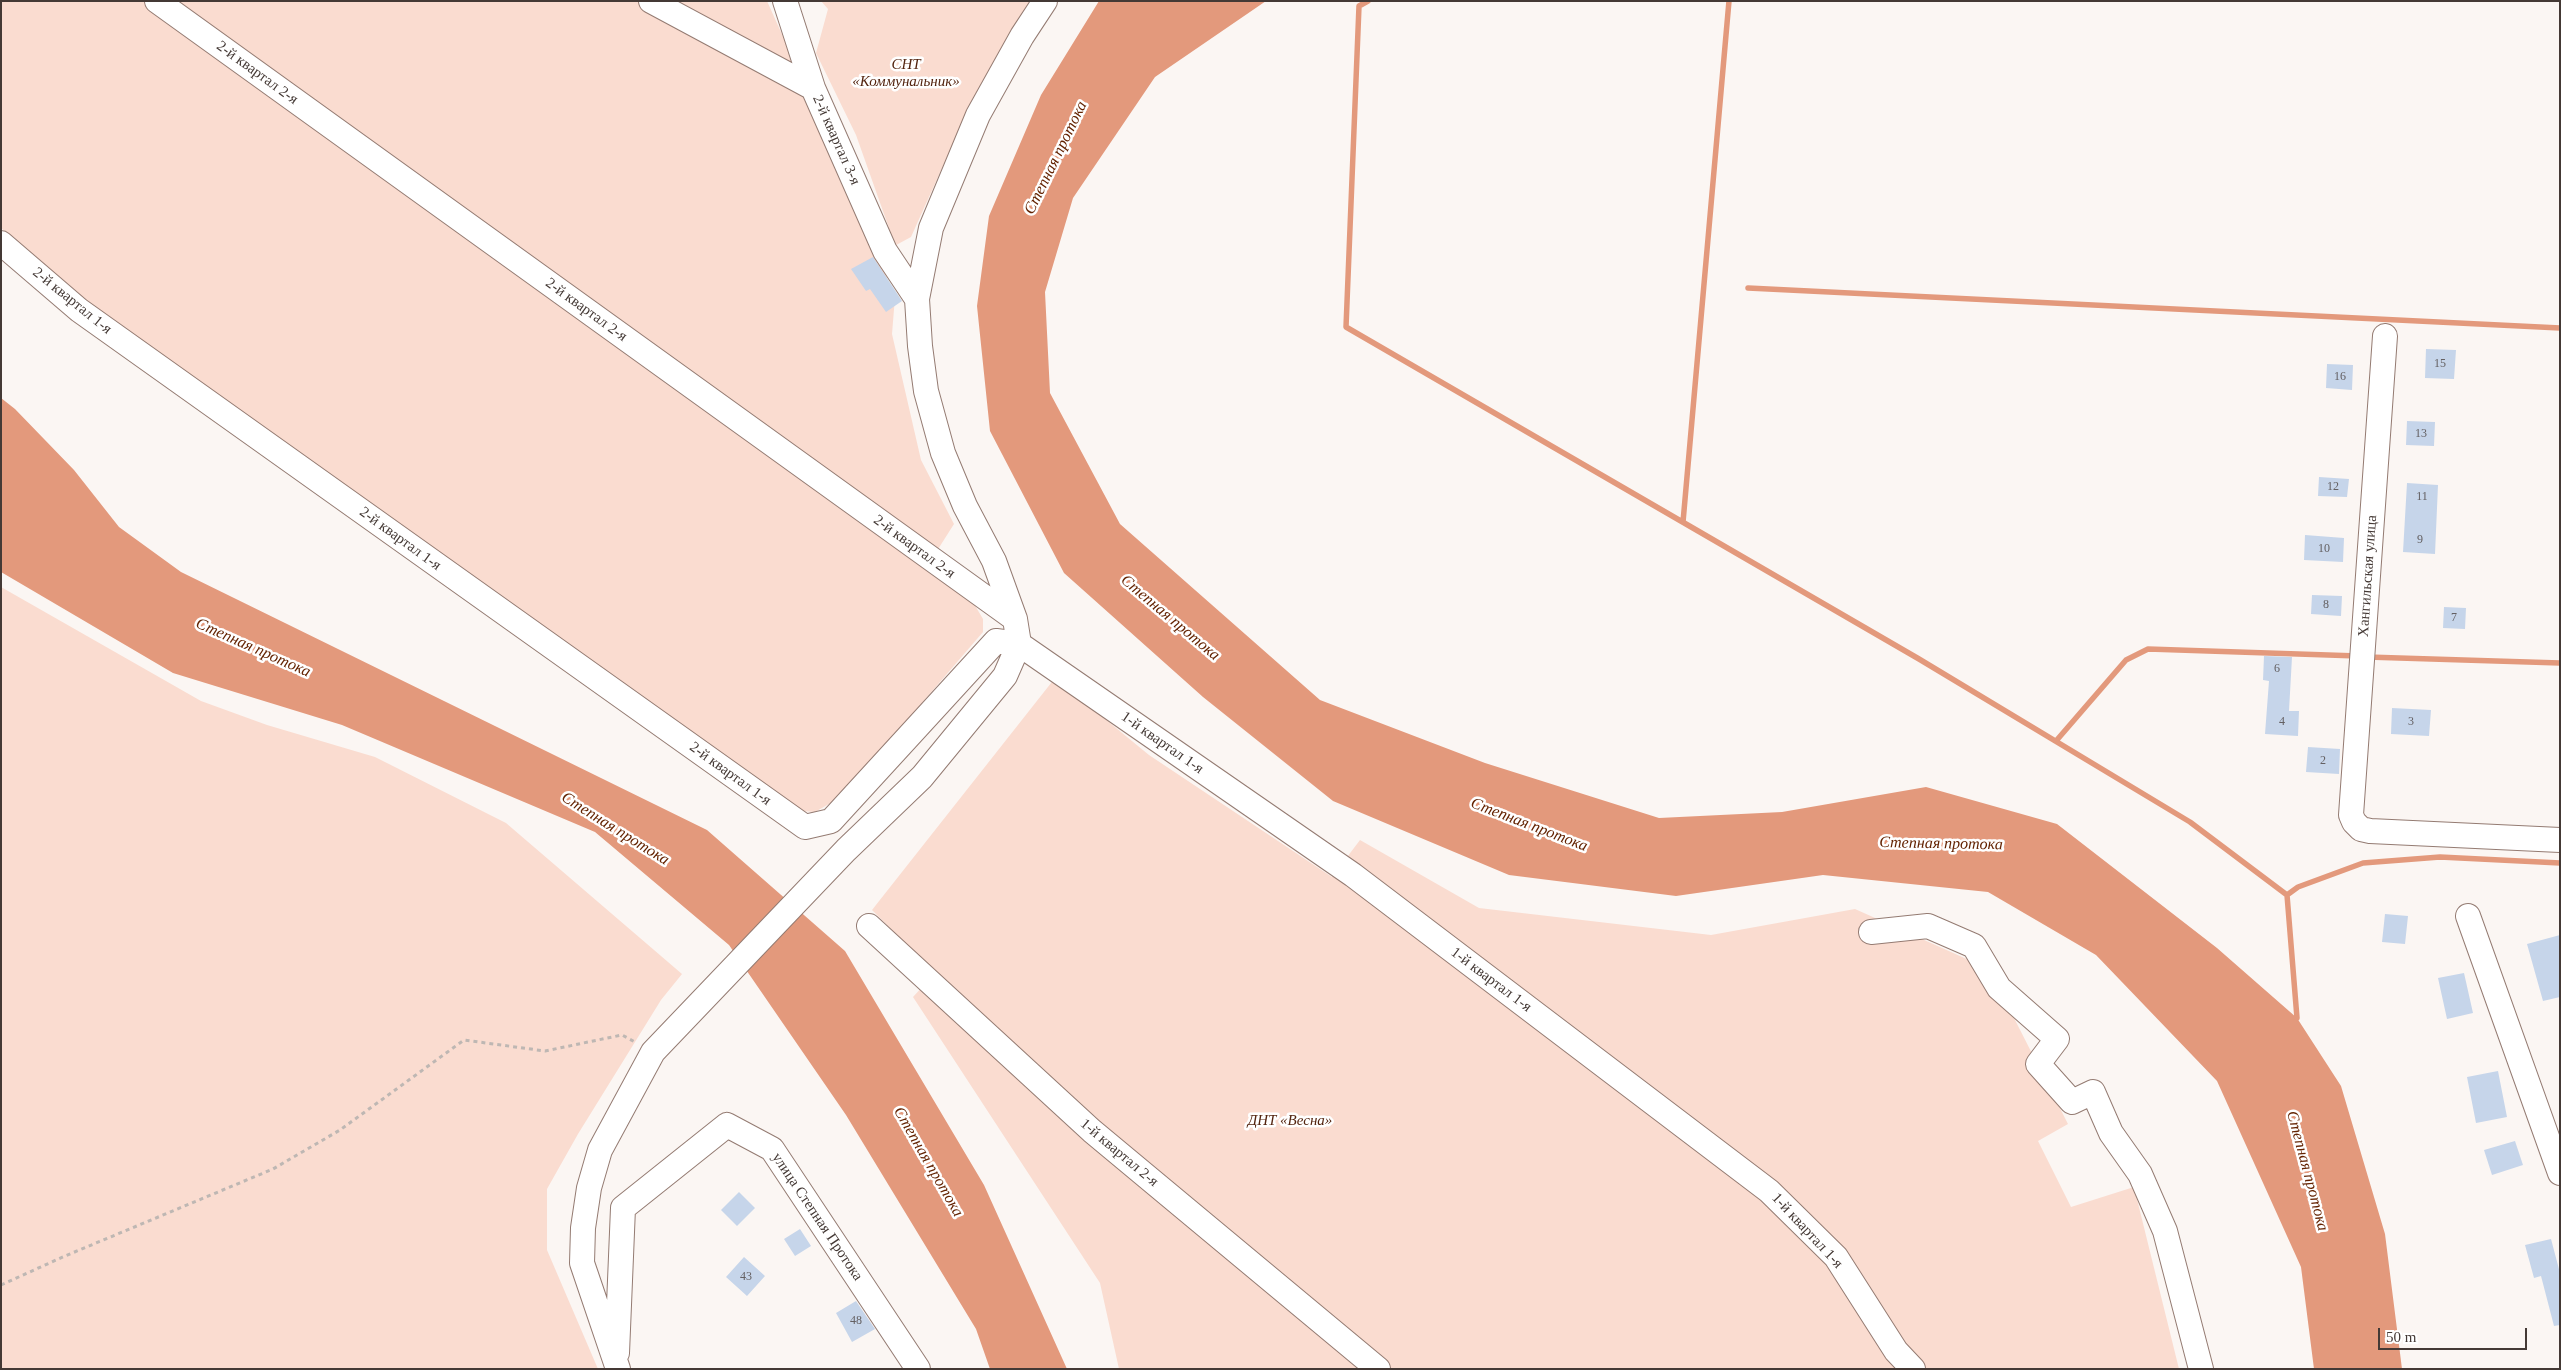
<!DOCTYPE html>
<html>
<head>
<meta charset="utf-8">
<style>
  body { margin:0 }
  #map { position:relative; width:2561px; height:1370px; overflow:hidden; background:#fbf6f3; font-family:Georgia,serif }
  canvas { display:block }
  .frame { position:absolute; inset:0; border:2px solid #443935; pointer-events:none }
  .scale { position:absolute; left:2378px; top:1328px; width:149px; height:22px; box-sizing:border-box; border:2px solid #443935; border-top:0; padding-left:6px; font-size:15px; line-height:18px; white-space:nowrap; color:#443935; -webkit-text-stroke:4px #fff; paint-order:stroke }
</style>
</head>
<body>
<div id="map">
<canvas width="2561" height="1370"></canvas>
<div class="frame"></div>
<div class="scale">50 m</div>
</div>
<script>
const c = document.querySelector('canvas').getContext('2d');
c.lineJoin = 'round';
function fillPath(path, color) { c.fillStyle = color; c.fill(path, 'evenodd'); }
const shape = rows => new Path2D(rows.map(r => 'M' + r).join(''));
function stroke(path, color, width, dash) { c.strokeStyle = color; c.lineWidth = width; c.lineCap = dash ? 'butt' : 'round'; c.setLineDash(dash || []); c.stroke(path); }
function label(font, color, halo, rows, align = 'center') {
  c.font = font + ' Georgia,serif'; c.lineWidth = 5; c.setLineDash([]); c.textBaseline = 'middle'; c.strokeStyle = halo; c.fillStyle = color; for (const [text, x, y, turn = 0] of rows) {
    c.save(); c.translate(x, y); c.rotate((+turn || 0) * Math.PI / 180); c.textAlign = isNaN(turn) ? turn : align; if (halo) c.strokeText(text, 0, 0); c.fillText(text, 0, 0); c.restore();
  }
}
fillPath(shape([
  [1,1,767,1,803,81,895,297,892,334,921,460,954,524,928,565,967,592,983,619,983,632,841,797,815,812,800,811,83,300,1,228],
  [821,1,1031,1,973,99,911,237,885,251,889,228,856,135,816,53,828,9],
  [1,587,201,701,267,725,375,757,506,823,682,974,661,1000,578,1134,547,1189,547,1250,598,1369,1,1369],
  [1055,678,1149,755,1332,877,1360,840,1479,908,1711,935,1855,909,1989,969,2068,1124,2038,1141,2071,1207,2134,1187,2179,1369,1119,1369,1100,1283,913,997,935,973,872,910]
]), '#fadcd0');
fillPath(shape([
  [1099,1,1266,1,1155,77,1073,198,1045,292,1050,393,1120,524,1320,700,1485,763,1659,818,1782,812,1926,787,2057,824,2217,948,2297,1018,2341,1086,2385,1234,2402,1369,2314,1369,2301,1267,2217,1081,2096,955,1988,892,1823,875,1676,896,1509,875,1333,801,1203,697,1064,573,990,431,977,306,989,216,1041,95],
  [1,398,15,409,74,470,119,527,181,572,707,830,845,951,984,1185,1067,1369,990,1369,976,1329,846,1115,729,945,595,832,342,725,173,673,1,572]
]), '#e3997c');
stroke(shape([
  [1368,1,1359,6,1346,327,1919,659,2190,822,2287,895,2297,1018],
  [1748,288,2560,328],
  [1683,522,1729,1],
  [2367,657,2560,663],
  [2056,741,2126,660,2148,649,2358,656],
  [2287,895,2298,887,2363,863,2440,857,2560,863]
]), '#e3997c', 5.5);
fillPath(shape([
  [873,257,902,301,886,312,870,289,866,291,851,269],
  [2426,349,2456,350,2454,379,2425,378],
  [2327,364,2353,365,2352,390,2326,388],
  [2407,421,2435,422,2434,446,2406,445],
  [2319,477,2349,479,2347,497,2318,496],
  [2407,483,2438,485,2435,554,2403,552],
  [2305,535,2344,538,2343,562,2304,560],
  [2312,595,2342,596,2341,616,2311,614],
  [2444,607,2466,608,2465,629,2443,628],
  [2264,656,2292,657,2289,711,2299,711,2298,736,2265,734,2269,681,2263,680],
  [2392,708,2431,710,2429,736,2391,734],
  [2308,747,2340,749,2339,774,2306,772],
  [2385,914,2408,916,2405,944,2382,942],
  [2560,935,2560,997,2543,1001,2527,944],
  [2464,973,2473,1013,2447,1019,2438,978],
  [2498,1071,2507,1117,2476,1123,2467,1077],
  [2515,1141,2523,1165,2492,1175,2484,1150],
  [739,1192,755,1208,737,1226,721,1210],
  [800,1229,811,1246,795,1256,784,1239],
  [2551,1239,2560,1273,2560,1325,2554,1326,2541,1276,2534,1278,2525,1245],
  [744,1257,765,1276,747,1296,726,1277],
  [856,1301,875,1329,852,1342,836,1313]
]), '#c6d5ea');
const minor = shape([
  [157,1,1015,619],
  [651,1,813,88,885,251,917,299],
  [785,1,813,88],
  [1,243,79,310,805,827,831,821,996,641,1019,644,1353,875,1769,1191,1836,1257,1896,1351,1913,1369],
  [2385,336,2351,815,2354,822,2361,829,2370,831,2560,840],
  [2468,916,2560,1173],
  [869,926,1092,1131,1378,1369],
  [1871,932,1928,926,1974,946,1999,988,2057,1039,2038,1064,2072,1102,2093,1092,2111,1133,2140,1174,2165,1231,2201,1369],
  [617,1353,623,1208,727,1125,772,1149,918,1369],
  [618,1369,582,1263,583,1228,589,1188,600,1150,653,1052,846,850,922,777,1005,676,1019,644,1015,619,994,561,965,506,943,453,926,391,920,346,917,299,931,228,978,115,1022,36,1045,1]
]);
stroke(minor, '#947b72', 26);
stroke(shape([
  [1,1285,65,1256,273,1169,340,1130,464,1040,545,1051,622,1035,635,1042]
]), '#beb7b3', 3, [4, 4]);
stroke(minor, '#fff', 24);
label('12px', '#646062', null, [
  ["15",2440,364],
  ["16",2340,377],
  ["13",2421,434],
  ["12",2333,487],
  ["11",2422,497],
  ["9",2420,540],
  ["10",2324,549],
  ["8",2326,605],
  ["7",2454,618],
  ["6",2277,669],
  ["4",2282,722],
  ["3",2411,722],
  ["2",2323,761],
  ["43",746,1277],
  ["48",856,1321]
]);
label('italic 15px', '#53240f', '#fff', [
  ["СНТ",906,65],
  ["«Коммунальник»",906,82],
  ["ДНТ «Весна»",1290,1121]
]);
label('15px', '#443935', '#fff', [
  ["2-й квартал 2-я",257,73,36],
  ["2-й квартал 3-я",836,140,66],
  ["2-й квартал 1-я",72,301,39],
  ["2-й квартал 2-я",586,310,36],
  ["2-й квартал 1-я",400,539,36],
  ["2-й квартал 2-я",914,547,36],
  ["Хангильская улица",2368,576,-86],
  ["1-й квартал 1-я",1162,743,35],
  ["2-й квартал 1-я",730,774,36],
  ["1-й квартал 1-я",1491,980,37],
  ["1-й квартал 2-я",1119,1153,40],
  ["улица Степная Протока",817,1217,56],
  ["1-й квартал 1-я",1807,1231,47]
]);
label('italic 16px', '#642302', '#fff', [
  ["Степная протока",1056,158,-64],
  ["Степная протока",1170,618,40],
  ["Степная протока",253,648,24],
  ["Степная протока",1529,825,21],
  ["Степная протока",615,829,32],
  ["Степная протока",1941,844,1],
  ["Степная протока",928,1162,60],
  ["Степная протока",2307,1171,75]
]);
</script>
</body>
</html>
